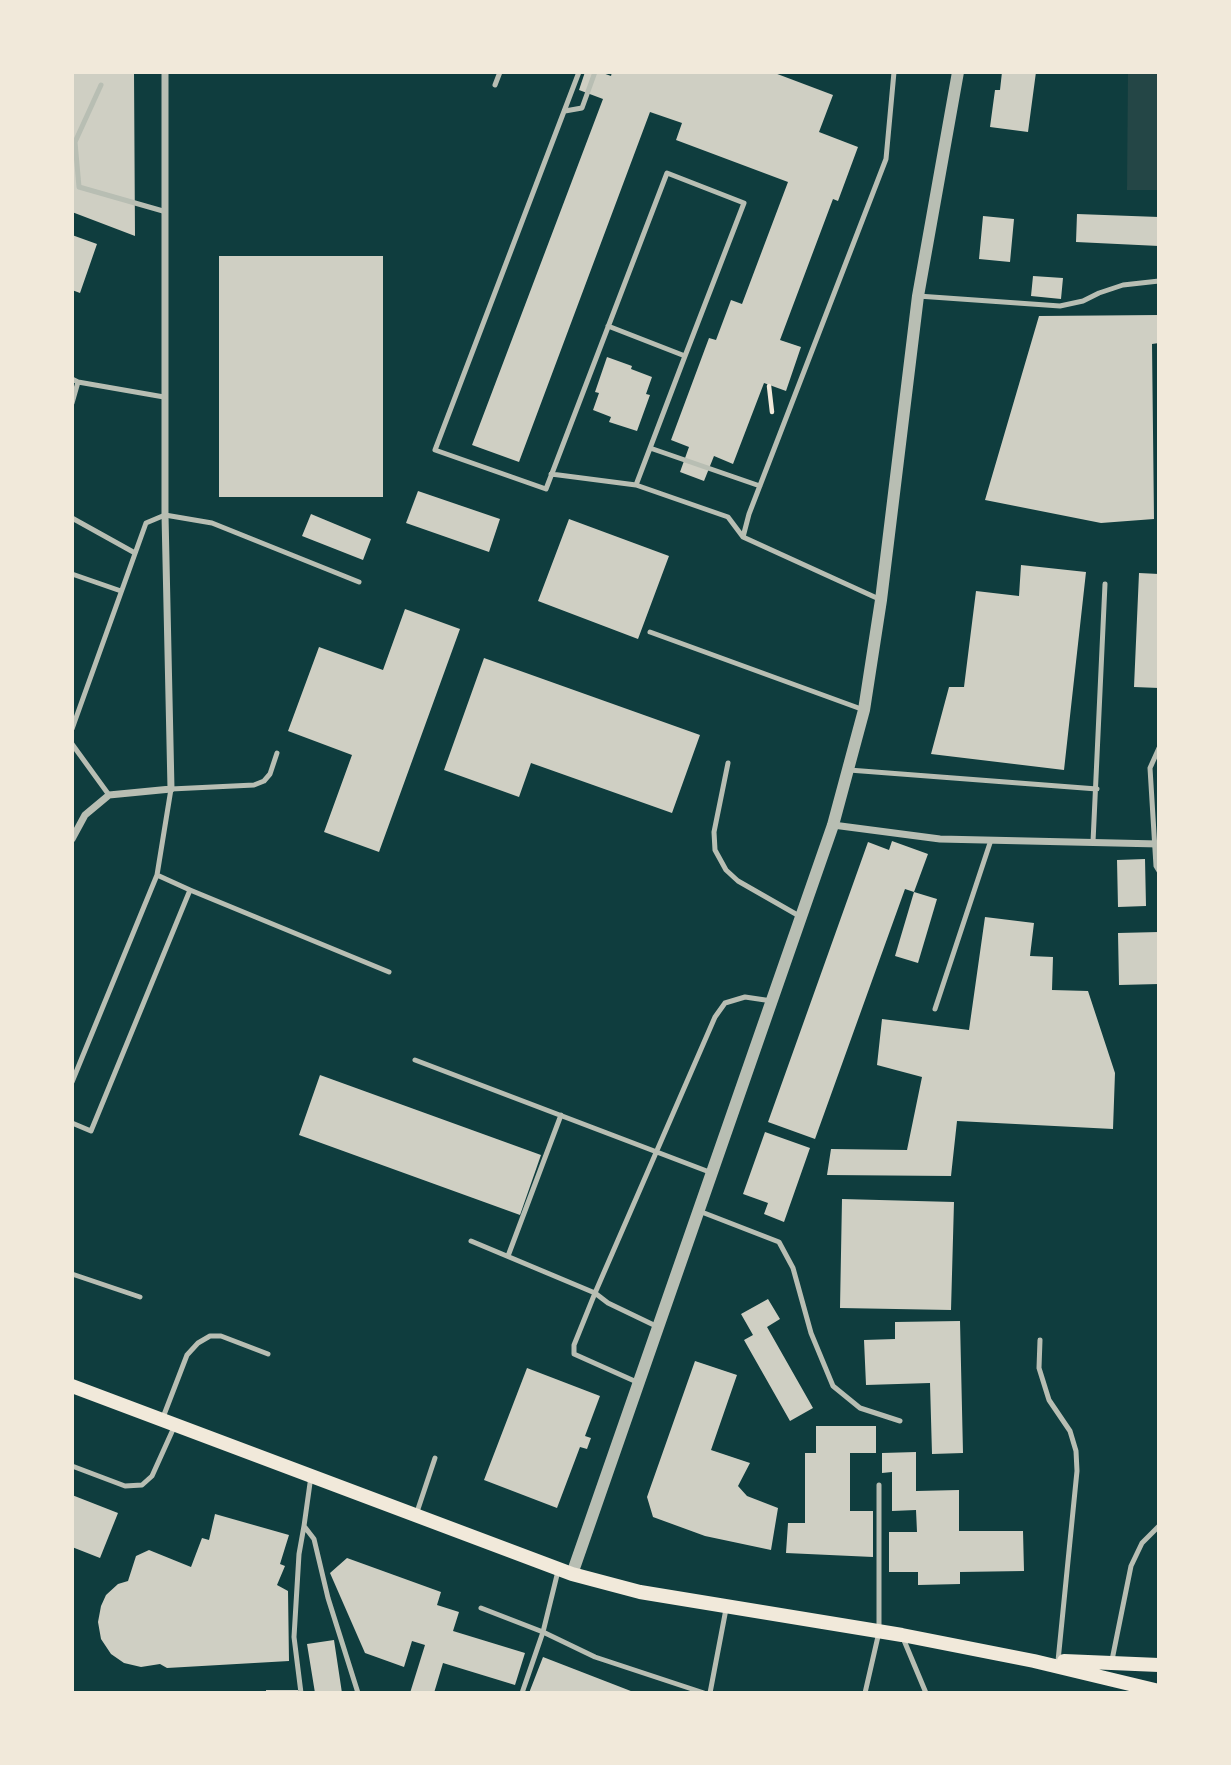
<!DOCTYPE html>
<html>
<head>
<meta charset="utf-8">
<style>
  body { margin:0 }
  #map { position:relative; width:1231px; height:1765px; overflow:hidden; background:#0f3d3e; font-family:"Space Grotesk",sans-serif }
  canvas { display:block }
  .frame { position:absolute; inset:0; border:74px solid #f1e9da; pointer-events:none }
</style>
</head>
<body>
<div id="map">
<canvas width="1231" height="1765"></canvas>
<div class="frame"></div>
</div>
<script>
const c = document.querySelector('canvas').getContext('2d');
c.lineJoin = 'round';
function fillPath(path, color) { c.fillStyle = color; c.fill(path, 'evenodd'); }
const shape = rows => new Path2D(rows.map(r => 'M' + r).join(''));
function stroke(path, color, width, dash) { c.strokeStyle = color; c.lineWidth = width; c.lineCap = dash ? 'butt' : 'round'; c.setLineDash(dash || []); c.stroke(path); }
fillPath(shape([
  [1128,72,1159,72,1159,190,1127,190]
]), '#244646');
fillPath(shape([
  [72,72,134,72,135,236,72,212],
  [585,72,600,72,611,76,612,72,772,72,833,95,819,132,858,147,838,201,833,199,780,340,801,347,786,391,764,383,733,464,714,456,704,481,680,472,689,447,671,440,709,338,716,340,731,300,742,304,788,182,676,140,682,123,650,112,519,462,472,445,603,99,579,90],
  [1002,72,1036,72,1028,132,990,127,995,90,1000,90],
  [1077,214,1159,217,1159,246,1076,242],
  [983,216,1014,219,1010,262,979,259],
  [72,235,97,244,80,293,72,290],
  [219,256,383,256,383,497,219,497],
  [1033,276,1063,278,1061,299,1031,296],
  [1159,315,1159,343,1152,344,1154,519,1101,523,985,500,1039,316],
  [607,357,632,366,631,369,652,377,646,394,650,395,637,431,609,422,611,417,593,410,599,393,595,392],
  [418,491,500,519,489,552,406,523],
  [311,514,371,539,363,560,302,536],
  [569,519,669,556,638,639,538,601],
  [1021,565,1086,572,1064,770,931,754,949,687,964,687,976,591,1019,596],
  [1139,573,1159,574,1159,688,1134,687],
  [405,609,460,629,379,852,324,832,352,755,288,731,319,647,383,670],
  [484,658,700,735,672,813,531,763,519,797,444,770],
  [892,841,928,854,914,892,905,889,815,1139,768,1122,868,842,889,850],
  [1145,859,1146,906,1118,907,1117,860],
  [914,892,937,899,918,963,895,956],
  [985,917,1034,923,1030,956,1053,957,1052,990,1088,991,1115,1073,1113,1129,957,1121,951,1176,827,1175,831,1149,907,1150,922,1077,877,1065,882,1019,969,1030],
  [1159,932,1159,984,1119,985,1118,933],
  [320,1075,541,1155,520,1215,299,1135],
  [765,1132,810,1148,784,1222,764,1214,768,1203,743,1194],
  [842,1199,954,1202,951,1310,840,1308],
  [768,1299,780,1319,767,1327,813,1408,790,1421,744,1340,753,1335,741,1314],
  [960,1321,963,1453,932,1454,930,1383,866,1385,864,1340,895,1339,895,1322],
  [695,1361,737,1375,711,1450,750,1463,738,1486,747,1496,778,1508,771,1550,705,1536,653,1517,647,1497],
  [527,1368,600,1396,585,1436,591,1438,587,1449,580,1447,557,1508,484,1480],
  [816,1426,876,1426,876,1453,850,1453,850,1511,873,1511,873,1557,786,1553,788,1523,805,1523,805,1453,816,1453],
  [916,1452,916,1491,959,1490,959,1531,1023,1531,1024,1571,960,1572,960,1584,918,1585,918,1572,889,1572,889,1532,917,1532,916,1510,892,1511,892,1472,882,1473,882,1453],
  [72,1495,118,1513,100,1558,72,1547],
  [215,1514,289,1535,280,1564,285,1566,277,1585,288,1591,289,1661,167,1668,160,1664,141,1667,124,1663,111,1654,101,1639,98,1622,101,1606,106,1595,118,1584,128,1581,136,1556,149,1550,191,1567,202,1538,209,1540],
  [347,1558,441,1592,437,1605,459,1612,453,1631,525,1653,515,1685,443,1663,434,1693,410,1693,425,1645,412,1641,404,1667,365,1653,330,1573],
  [334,1640,342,1693,315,1693,307,1644],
  [543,1657,636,1693,529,1693],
  [266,1690,298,1690,298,1693,266,1693]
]), '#cfcfc3');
stroke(shape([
  [769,386,772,412]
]), '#f1e9da', 4.5);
stroke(shape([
  [579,72,435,450,546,489,667,173,744,203,685,356],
  [101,85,75,142,79,187,163,211],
  [495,85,500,72],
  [565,111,582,108,595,72],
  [918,296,1060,306,1083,301,1099,293,1123,285,1159,281],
  [608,326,685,356,636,485],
  [72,379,78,382,72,403],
  [78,382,164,397],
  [650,448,760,486],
  [551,474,636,485,728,517,743,537,879,599],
  [72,518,135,553],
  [743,537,749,514,886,159,894,72],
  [72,574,121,591],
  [650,632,864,710],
  [72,729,146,523,165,515,212,523,359,582],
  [72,744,109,795],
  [1159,748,1150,768,1156,866,1159,871],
  [728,763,714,832,715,850,726,870,738,881,801,917],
  [849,770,1097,789],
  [1093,842,1105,584],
  [157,875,190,890],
  [935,1009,991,840],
  [415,1060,712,1173],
  [72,1082,157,875,171,789,254,785,264,781,270,774,277,753],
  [72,1123,91,1131,190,890,389,972],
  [699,1211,779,1242,793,1268,811,1333,833,1386,860,1408,900,1421],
  [471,1241,595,1293,574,1345,574,1354,639,1383],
  [508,1256,561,1115],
  [72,1274,140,1297],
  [658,1327,608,1303,595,1293,715,1017,725,1003,745,997,772,1001],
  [1040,1340,1039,1368,1049,1400,1070,1431,1076,1451,1077,1471,1058,1661],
  [162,1420,187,1355,198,1343,210,1336,221,1336,268,1354],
  [72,1466,125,1486,142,1485,152,1476,175,1425],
  [311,1476,304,1526,314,1539,328,1598,358,1693],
  [416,1515,435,1458],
  [481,1608,543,1632,595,1657,704,1693],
  [903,1638,926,1693],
  [1112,1660,1131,1566,1142,1543,1159,1526],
  [301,1693,294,1637,299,1554,304,1526],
  [522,1693,543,1632,558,1571],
  [710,1693,726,1609],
  [865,1693,879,1632,879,1485]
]), '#b8beb3', 5);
stroke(shape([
  [833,825,940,839,1159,844],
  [72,839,85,815,109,795,171,789,165,515,165,72]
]), '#b8beb3', 7);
stroke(shape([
  [572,1574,833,825,864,710,881,600,918,296,958,72]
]), '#b8beb3', 12);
stroke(shape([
  [72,1386,572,1574,640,1592,902,1635,1034,1661,1159,1691],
  [1064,1661,1159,1665]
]), '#f1e9da', 14);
</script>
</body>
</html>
